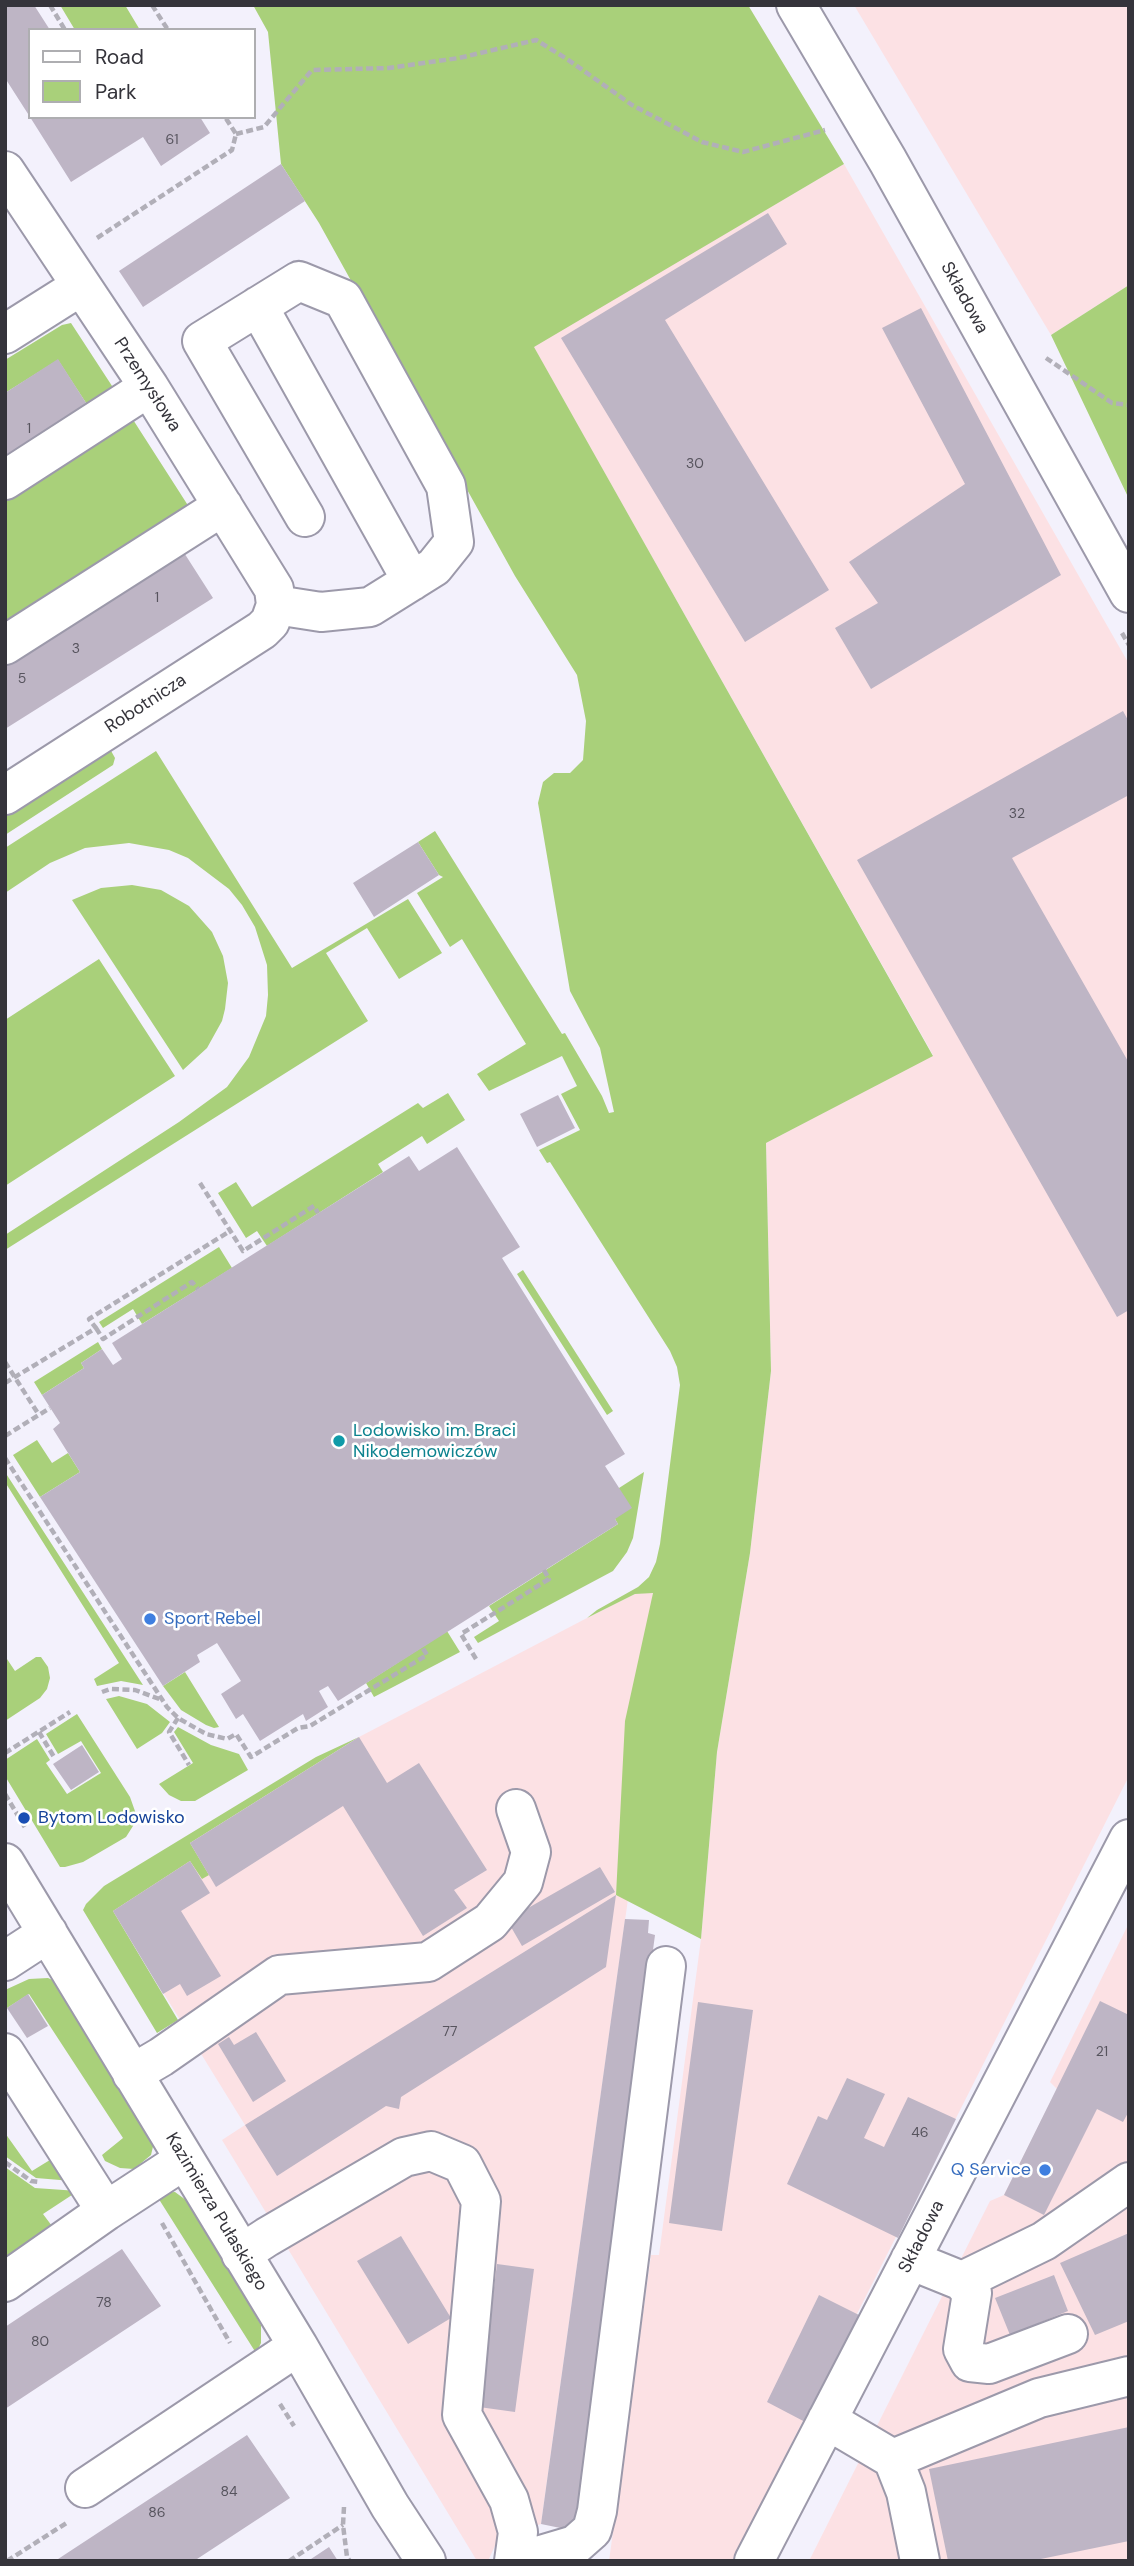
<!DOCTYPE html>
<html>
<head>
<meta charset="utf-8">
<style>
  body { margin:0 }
  #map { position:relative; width:1134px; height:2566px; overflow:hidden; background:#f3f1fc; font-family:"DM Sans",sans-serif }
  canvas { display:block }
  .frame { position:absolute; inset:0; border:7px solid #35343b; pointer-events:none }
  .legend { position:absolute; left:28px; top:28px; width:228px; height:91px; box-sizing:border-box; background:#fff; border:2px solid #aeaeb1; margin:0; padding:9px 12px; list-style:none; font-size:21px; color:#35343b }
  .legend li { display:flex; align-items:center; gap:14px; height:35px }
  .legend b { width:35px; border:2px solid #aeaeb1 }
</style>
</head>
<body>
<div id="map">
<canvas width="1134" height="2566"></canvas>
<div class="frame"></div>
<ul class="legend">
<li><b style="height:9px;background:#fff"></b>Road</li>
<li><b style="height:19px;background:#a9d07a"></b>Park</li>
</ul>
</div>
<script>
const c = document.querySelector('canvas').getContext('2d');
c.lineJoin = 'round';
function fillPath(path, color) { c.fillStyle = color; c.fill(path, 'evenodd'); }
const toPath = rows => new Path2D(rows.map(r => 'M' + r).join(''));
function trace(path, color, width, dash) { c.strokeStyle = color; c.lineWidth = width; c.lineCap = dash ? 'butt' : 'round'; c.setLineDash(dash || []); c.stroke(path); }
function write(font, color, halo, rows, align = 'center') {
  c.font = font + ' "DM Sans",sans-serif'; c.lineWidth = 5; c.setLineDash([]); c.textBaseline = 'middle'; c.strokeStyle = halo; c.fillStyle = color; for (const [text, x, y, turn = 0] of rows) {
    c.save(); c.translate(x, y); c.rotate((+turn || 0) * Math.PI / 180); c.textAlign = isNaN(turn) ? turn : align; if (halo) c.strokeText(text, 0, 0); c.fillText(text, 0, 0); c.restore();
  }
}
fillPath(toPath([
  [854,5,1129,5,1129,285,1051,335],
  [844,164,1129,664,1129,1776,732,2561,609,2561,651,2255,659,2255,701,1939,717,1752,750,1553,771,1371,766,1143,933,1055,533,346],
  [653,1592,616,1895,628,1899,541,2524,499,2537,488,2561,477,2561,222,2140,245,2125,101,1892,190,1843,359,1737,587,1618,635,1594],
  [1129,1923,1129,2561,809,2561,990,2201,1004,2195,1057,2089,1050,2082]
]), '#fce1e4');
fillPath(toPath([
  [60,5,125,5,140,30,75,30],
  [253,5,748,5,844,164,534,347,933,1056,766,1143,771,1371,750,1553,717,1752,701,1939,616,1895,625,1721,653,1593,635,1594,587,1618,597,1610,638,1587,649,1577,656,1562,660,1544,680,1385,677,1367,670,1351,550,1162,547,1163,539,1150,580,1130,561,1094,577,1086,562,1056,489,1091,477,1074,526,1044,462,939,450,947,417,893,443,877,439,875,418,842,435,831,562,1034,565,1033,602,1096,609,1113,614,1112,600,1048,570,991,538,803,543,782,554,773,570,773,583,760,586,721,577,675,515,576,319,223,281,164,268,32],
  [1129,285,1129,499,1051,335],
  [71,323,114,389,88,406,58,360,5,393,5,360,62,325],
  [130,415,189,507,5,624,5,496],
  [110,749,115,758,113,765,5,835,5,816],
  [156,751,292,968,408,899,442,953,399,979,367,928,326,953,368,1021,5,1250,5,1235,179,1122,227,1087,249,1057,266,1016,268,995,267,965,255,927,242,905,229,889,188,858,169,850,129,843,85,848,50,863,5,893,5,848],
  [132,885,161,890,189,906,212,932,223,956,228,983,225,1009,222,1021,207,1048,183,1070,72,900,101,888],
  [99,959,175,1076,5,1186,5,1020],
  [448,1093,465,1120,427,1144,422,1136,378,1164,383,1172,267,1246,257,1231,246,1238,218,1193,236,1182,252,1207,418,1103,423,1108],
  [219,1247,232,1268,142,1324,133,1309,103,1328,99,1322],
  [523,1270,613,1411,607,1415,517,1274],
  [98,1342,102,1349,81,1363,84,1368,42,1395,34,1382],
  [37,1440,52,1463,68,1453,80,1472,40,1497,13,1455],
  [5,1472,143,1685,121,1681,97,1686,94,1679,119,1663,5,1482],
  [644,1472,633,1538,627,1552,613,1571,478,1643,474,1637,499,1621,489,1606,618,1524,615,1519,619,1488],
  [447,1631,460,1652,374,1697,366,1683],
  [5,1656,15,1671,36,1657,41,1657,48,1667,50,1678,47,1689,40,1698,5,1721],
  [185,1672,219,1727,214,1728,206,1725,181,1710,163,1686],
  [119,1696,147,1704,170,1722,162,1733,137,1749,106,1699],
  [77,1714,130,1797,136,1814,133,1826,126,1837,83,1862,65,1867,60,1867,5,1776,5,1760,37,1739,50,1760,46,1763,67,1794,101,1773,81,1741,58,1754,46,1734],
  [178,1727,211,1745,239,1754,248,1770,195,1801,181,1801,169,1795,159,1784,193,1763,174,1732],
  [359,1737,190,1843,209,1875,202,1879,190,1861,113,1911,178,2020,157,2033,83,1910,86,1904,104,1886,316,1757],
  [48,1978,57,1982,156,2134,151,2155,134,2169,120,2168,105,2161,102,2155,123,2138,29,1994,7,2008,5,2004,5,1990,29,1979],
  [5,2133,32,2171,58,2155,72,2181,36,2178,5,2156],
  [5,2167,35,2188,78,2191,43,2214,52,2226,5,2258],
  [175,2192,190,2203,261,2325,261,2343,256,2353,155,2193]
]), '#a9d07a');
fillPath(toPath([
  [5,5,34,5,50,30,30,30,30,117,5,78],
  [30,117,200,117,210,133,161,166,143,137,71,182],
  [281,164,305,201,143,307,119,271],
  [768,213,787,244,665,320,829,590,745,642,561,338],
  [921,308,1061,575,871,689,835,628,878,603,849,562,965,484,882,328],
  [58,359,88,406,5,459,5,393],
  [181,548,213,598,5,729,5,659],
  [1123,711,1129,722,1129,795,1012,858,1129,1063,1129,1310,1117,1317,857,860],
  [418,842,439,875,374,917,353,883],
  [558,1095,575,1128,537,1147,520,1114],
  [457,1147,520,1247,502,1258,625,1454,605,1466,632,1508,615,1519,618,1524,338,1701,328,1686,319,1691,328,1707,306,1721,303,1714,260,1741,243,1714,236,1719,221,1694,241,1681,217,1643,197,1655,200,1662,163,1686,40,1497,80,1472,53,1429,60,1423,42,1395,84,1368,81,1363,102,1349,113,1365,122,1359,112,1343,409,1156,419,1171],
  [359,1737,387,1783,419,1763,487,1870,454,1890,467,1908,423,1936,343,1806,216,1887,190,1843],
  [82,1745,99,1772,71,1790,53,1764],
  [190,1861,210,1893,181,1911,221,1976,187,1996,180,1984,163,1994,113,1911],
  [600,1867,615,1892,522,1946,507,1920],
  [616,1895,606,1967,401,2097,399,2109,386,2106,277,2176,245,2125],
  [625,1919,649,1920,648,1933,655,1935,575,2531,541,2524],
  [28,1994,48,2026,27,2038,7,2008],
  [1100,2001,1129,2015,1129,2111,1123,2122,1097,2109,1044,2215,1004,2195],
  [698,2002,753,2010,722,2231,669,2223],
  [256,2032,286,2081,253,2102,218,2044,229,2037,234,2045],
  [847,2078,885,2094,864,2138,884,2147,908,2097,956,2119,898,2238,787,2184,818,2116,827,2120],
  [1129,2233,1129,2321,1095,2335,1060,2263],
  [401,2236,451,2318,408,2344,357,2261],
  [122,2249,161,2306,5,2409,5,2327],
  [497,2264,534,2269,515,2412,479,2407],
  [1054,2275,1068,2311,1010,2335,995,2298],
  [819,2295,861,2316,809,2424,767,2402],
  [1129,2427,1129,2541,1031,2561,948,2561,929,2469],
  [247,2435,290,2498,194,2561,55,2561],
  [329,2547,338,2561,308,2561]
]), '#beb5c5');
const minor = toPath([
  [796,5,888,161,1129,593],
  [5,171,149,387,274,589,276,605,270,622,262,630,5,795],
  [258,306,412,581],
  [5,334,81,286],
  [5,480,149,387],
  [276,605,321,612,370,607,434,567,454,542,446,486,343,299,299,281,202,341,305,517],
  [5,645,223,506],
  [5,1863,298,2346,390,2506,426,2561],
  [5,1961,48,1933],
  [5,2053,106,2211],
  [132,2074,161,2057,279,1975,428,1962,490,1922,523,1882,531,1852,516,1809],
  [241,2254,267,2237,404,2157,431,2151,462,2164,481,2201,462,2415,509,2500,518,2532,514,2561],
  [910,2260,962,2281,972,2293,963,2349,970,2362,989,2364,1068,2334],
  [962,2281,1044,2241,1129,2182],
  [5,2282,106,2211,184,2160],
  [827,2420,893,2459,906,2492,920,2561],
  [893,2459,1039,2398,1129,2376],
  [85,2488,298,2346],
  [521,2561,575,2545,592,2530,597,2511,666,1966],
  [754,2561,1129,1839]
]);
trace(minor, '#9c99aa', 42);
trace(toPath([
  [50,5,65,30],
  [152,5,168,30],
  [236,134,264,127,312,70,389,68,459,58,536,40,567,59,632,105,702,142,743,152,825,130],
  [97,238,232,150,236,134,225,117],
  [1046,358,1112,403,1129,405],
  [1122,633,1129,645],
  [200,1183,243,1251,314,1206,318,1213],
  [96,1328,103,1339,192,1282,198,1289],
  [5,1362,39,1415],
  [5,1383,96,1328,89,1319,230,1231],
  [5,1436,50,1408],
  [5,1458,167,1707,178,1718,206,1734,227,1739,236,1734,251,1757,298,1728,310,1726,427,1655,422,1647],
  [476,1659,461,1634,549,1579,544,1570],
  [102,1692,110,1689,135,1690,162,1700],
  [178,1718,169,1732,189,1765],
  [39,1732,54,1757],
  [5,1753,70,1712],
  [5,1794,26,1829],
  [5,2162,31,2181,40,2182],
  [162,2223,230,2343],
  [280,2404,294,2426],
  [344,2507,343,2525,347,2557,350,2561],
  [7,2561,68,2522],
  [289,2561,343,2525]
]), '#b1afb8', 4.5, [7, 3.5]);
trace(minor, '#fff', 38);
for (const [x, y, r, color] of [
  [339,1441,7,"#0f9aa8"],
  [150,1619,7,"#3f7fe0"],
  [24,1818,7,"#1a4fb4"],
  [1045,2170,7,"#3f7fe0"]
]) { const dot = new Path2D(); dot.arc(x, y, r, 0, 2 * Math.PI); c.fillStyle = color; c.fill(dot); trace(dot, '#fff', 2.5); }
write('14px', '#57545e', null, [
  ["61",172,140],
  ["1",29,429],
  ["30",695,464],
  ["1",157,598],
  ["3",76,649],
  ["5",22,679],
  ["32",1017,814],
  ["77",450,2032],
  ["21",1102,2052],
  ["46",920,2133],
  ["78",104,2303],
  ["80",40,2342],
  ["84",229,2492],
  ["86",157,2513]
]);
write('18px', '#35343b', '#fff', [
  ["Składowa",964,298,61],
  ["Przemysłowa",147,385,57],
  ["Robotnicza",146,704,-33],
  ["Kazimierza Pułaskiego",216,2212,59],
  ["Składowa",922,2237,-63]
]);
write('18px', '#0d838f', '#fff', [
  ["Lodowisko im. Braci",353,1431],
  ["Nikodemowiczów",353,1452]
], 'left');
write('18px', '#366cbe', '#fff', [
  ["Sport Rebel",164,1619],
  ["Q Service",1031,2170,"right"]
], 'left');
write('18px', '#164399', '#fff', [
  ["Bytom Lodowisko",38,1818]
], 'left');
</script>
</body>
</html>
